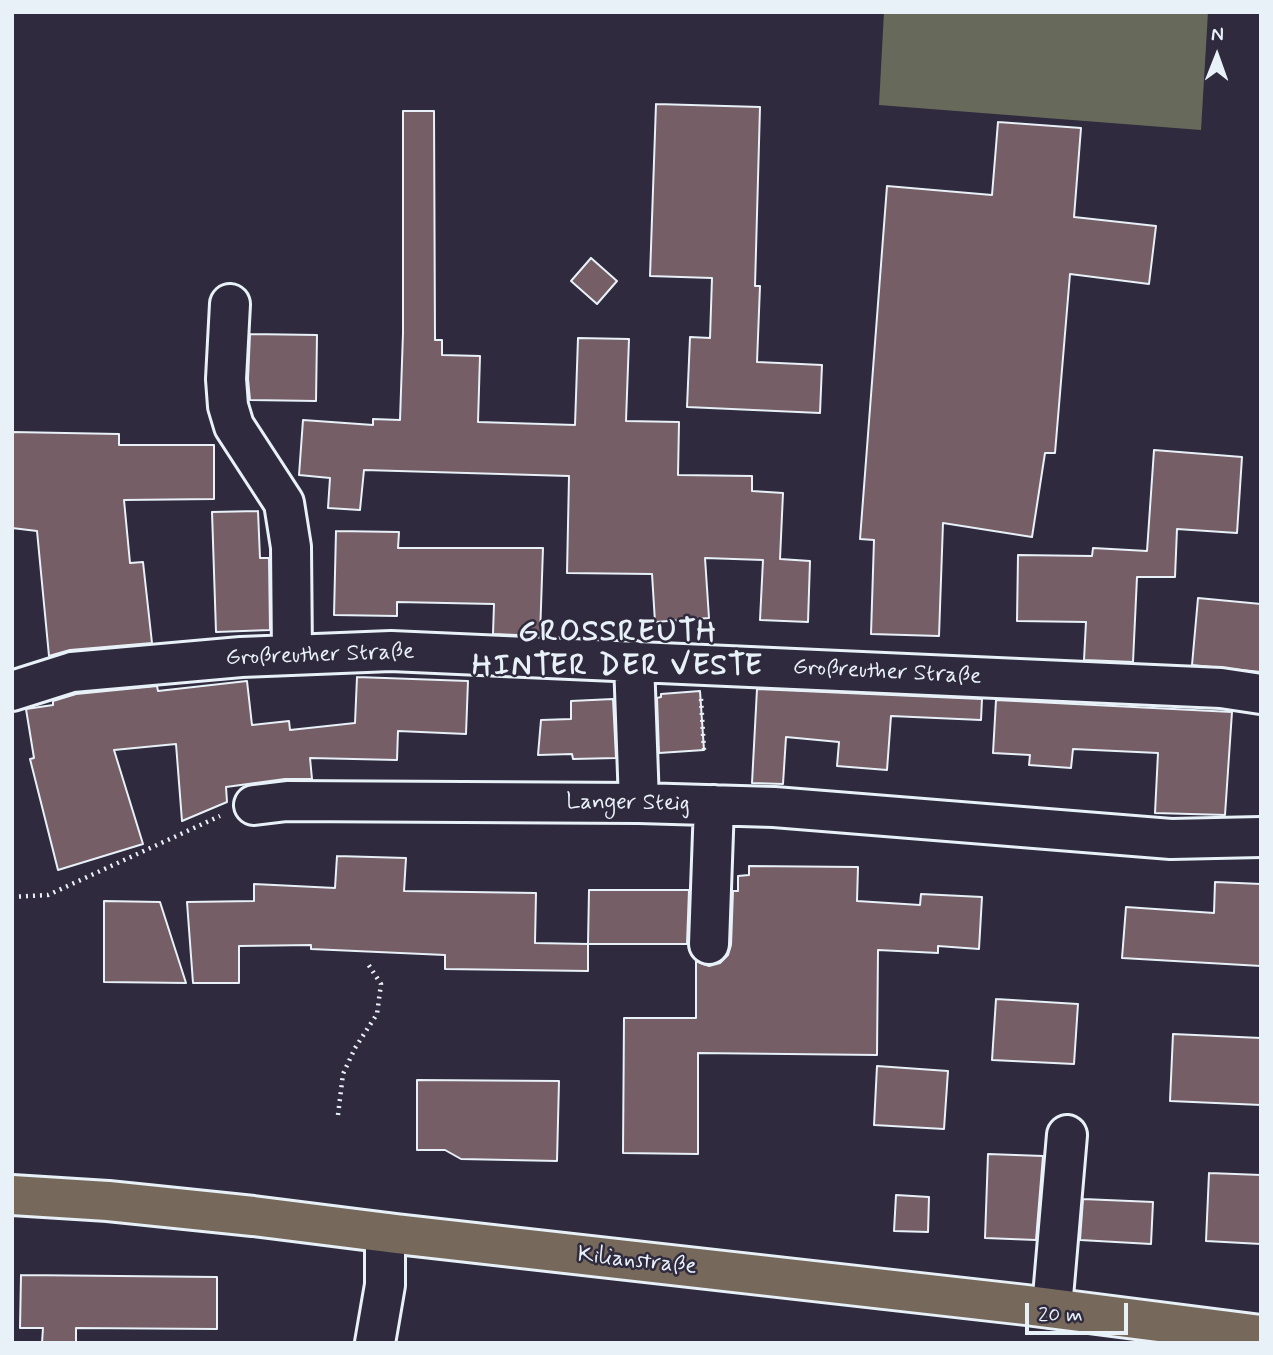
<!DOCTYPE html>
<html>
<head>
<meta charset="utf-8">
<style>
  body { margin:0 }
  #map { position:relative; width:1273px; height:1355px; overflow:hidden; background:#2f2a3d; font-family:Mynerve,sans-serif }
  canvas { display:block }
  .frame { position:absolute; inset:0; border:14px solid #e8f1f8; pointer-events:none }
  .north { position:absolute; left:1182px; top:21px; width:70px; height:70px; -webkit-text-stroke:5px #2f2a3d; paint-order:stroke; rotate:1deg; font-size:19px; font-weight:700; line-height:28px; text-align:center; color:#e8f1f8 }
  .north::after { content:''; display:block; margin:auto; width:24px; height:32px; background:#e8f1f8; clip-path:polygon(50% 0,100% 100%,50% 72%,0 100%) }
  .scale { position:absolute; left:1025px; top:1303px; width:103px; height:32px; box-sizing:border-box; border:4px solid #e8f1f8; border-top:0; padding-left:9px; font-size:21px; line-height:24px; white-space:nowrap; color:#e8f1f8; -webkit-text-stroke:5px #2f2a3d; paint-order:stroke }
</style>
</head>
<body>
<div id="map">
<canvas width="1273" height="1355"></canvas>
<div class="frame"></div>
<div class="north">N</div>
<div class="scale">20 m</div>
</div>
<script>
const c = document.querySelector('canvas').getContext('2d');
c.lineJoin = 'round';
function fillPath(path, color) { c.fillStyle = color; c.fill(path, 'evenodd'); }
const toPath = rows => new Path2D(rows.map(r => 'M' + r).join(''));
function trace(path, color, width, dash) { c.strokeStyle = color; c.lineWidth = width; c.lineCap = dash ? 'butt' : 'round'; c.setLineDash(dash || []); c.stroke(path); }
function write(font, color, halo, rows, align = 'center') {
  c.font = font + ' Mynerve,sans-serif'; c.lineWidth = 5; c.setLineDash([]); c.textBaseline = 'middle'; c.strokeStyle = halo; c.fillStyle = color; for (const [text, x, y, turn = 0] of rows) {
    c.save(); c.translate(x, y); c.rotate((+turn || 0) * Math.PI / 180); c.textAlign = isNaN(turn) ? turn : align; if (halo) c.strokeText(text, 0, 0); c.fillText(text, 0, 0); c.restore();
  }
}
fillPath(toPath([
  [884,12,1208,12,1201,130,879,105]
]), '#676a5b');
const building = toPath([
  [656,104,760,107,755,286,760,286,757,362,822,365,820,413,687,407,690,337,710,338,712,278,650,276,656,104],
  [403,111,434,111,435,340,442,340,442,355,480,356,478,422,575,425,578,338,629,339,626,421,679,422,678,475,752,476,752,491,783,493,780,559,810,561,808,622,760,620,763,560,705,558,709,618,655,622,652,574,567,573,569,476,364,470,360,510,328,508,330,478,299,475,303,420,373,425,373,419,400,420,403,333,403,111],
  [998,122,1081,128,1074,217,1156,226,1149,284,1070,274,1055,453,1045,453,1032,537,943,523,939,636,871,634,874,540,860,539,887,186,992,195,998,122],
  [591,258,617,281,597,304,571,281,591,258],
  [250,334,317,335,316,401,250,400,248,379,250,334],
  [12,432,119,434,119,445,214,445,214,499,124,500,130,563,143,562,152,643,70,650,49,656,37,531,12,528,12,432],
  [1154,450,1242,457,1237,533,1177,529,1175,577,1137,577,1133,662,1084,660,1086,622,1017,621,1018,555,1092,556,1093,548,1147,551,1154,450],
  [258,511,260,558,269,558,270,630,216,632,212,512,258,511],
  [336,531,399,532,398,548,543,548,540,636,493,634,494,604,397,602,397,616,334,615,336,531],
  [1198,598,1261,604,1261,672,1192,665,1198,598],
  [357,677,468,681,466,734,398,731,397,760,310,758,312,779,285,779,226,787,227,802,182,821,176,744,114,750,143,844,58,870,30,759,34,758,26,709,53,705,53,701,76,694,157,686,158,691,247,681,252,725,289,721,290,730,355,723,357,677],
  [757,689,982,699,981,720,891,716,887,770,837,766,839,742,786,737,783,784,752,783,757,689],
  [700,691,704,750,659,753,657,698,661,697,661,694,700,691],
  [613,699,616,758,573,759,572,754,538,755,541,720,571,719,571,701,613,699],
  [996,700,1232,712,1225,815,1155,813,1158,753,1073,749,1071,768,1029,765,1030,755,993,753,996,700],
  [337,856,406,858,404,891,536,893,535,943,588,944,588,971,445,969,445,955,311,949,311,945,239,946,239,983,193,983,187,902,254,901,254,884,335,888,337,856],
  [749,866,858,867,857,901,920,905,921,894,982,897,979,949,938,946,938,953,878,950,877,1055,698,1053,698,1154,623,1153,624,1018,696,1018,696,961,709,966,720,963,728,955,731,945,733,891,738,891,738,876,749,875,749,866],
  [1215,882,1261,884,1261,966,1122,958,1126,907,1214,913,1215,882],
  [589,890,689,890,687,944,588,944,589,890],
  [104,901,160,902,186,983,104,982,104,901],
  [996,999,1078,1004,1074,1064,992,1060,996,999],
  [1173,1034,1261,1038,1261,1105,1170,1101,1173,1034],
  [877,1066,948,1071,944,1129,874,1125,877,1066],
  [417,1080,559,1081,557,1161,461,1159,445,1150,417,1150,417,1080],
  [988,1154,1043,1156,1036,1240,985,1238,988,1154],
  [1209,1173,1261,1175,1261,1244,1206,1241,1209,1173],
  [896,1195,929,1197,928,1232,894,1231,896,1195],
  [1083,1199,1153,1202,1151,1244,1080,1240,1083,1199],
  [21,1275,217,1277,217,1329,76,1328,76,1343,42,1343,43,1328,20,1328,21,1275]
]);
fillPath(building, '#755e65');
trace(building, '#e8f1f8', 2);
const minor = toPath([
  [230,304,226,379,228,406,234,426,284,503,291,547,292,655],
  [634,661,639,803],
  [12,691,72,672,241,657,391,651,1221,688,1261,694],
  [254,805,287,801,639,803,774,807,1171,839,1261,837],
  [709,944,714,805],
  [1052,1308,1067,1135],
  [375,1343,385,1285,385,1233]
]);
const major = toPath([
  [12,1195,108,1201,253,1216,396,1234,1026,1305,1261,1335]
]);
trace(minor, '#e8f1f8', 44);
trace(major, '#e8f1f8', 44);
trace(toPath([
  [701,699,704,750],
  [12,897,48,895,220,816],
  [338,1115,343,1074,355,1048,377,1014,381,984,368,964]
]), '#e8f1f8', 4.5, [2, 5]);
trace(minor, '#2f2a3d', 38);
trace(major, '#76695c', 38);
write('23px', '#e8f1f8', '#2f2a3d', [
  ["Großreuther Straße",320,656,-2],
  ["Großreuther Straße",887,673,3],
  ["Langer Steig",628,804,1],
  ["Kilianstraße",637,1262,6]
]);
c.letterSpacing = '2px';
write('bold 30px', '#e8f1f8', '#2f2a3d', [
  ["GROSSREUTH",618,634],
  ["HINTER DER VESTE",618,668]
]);
c.letterSpacing = '0px';
</script>
</body>
</html>
